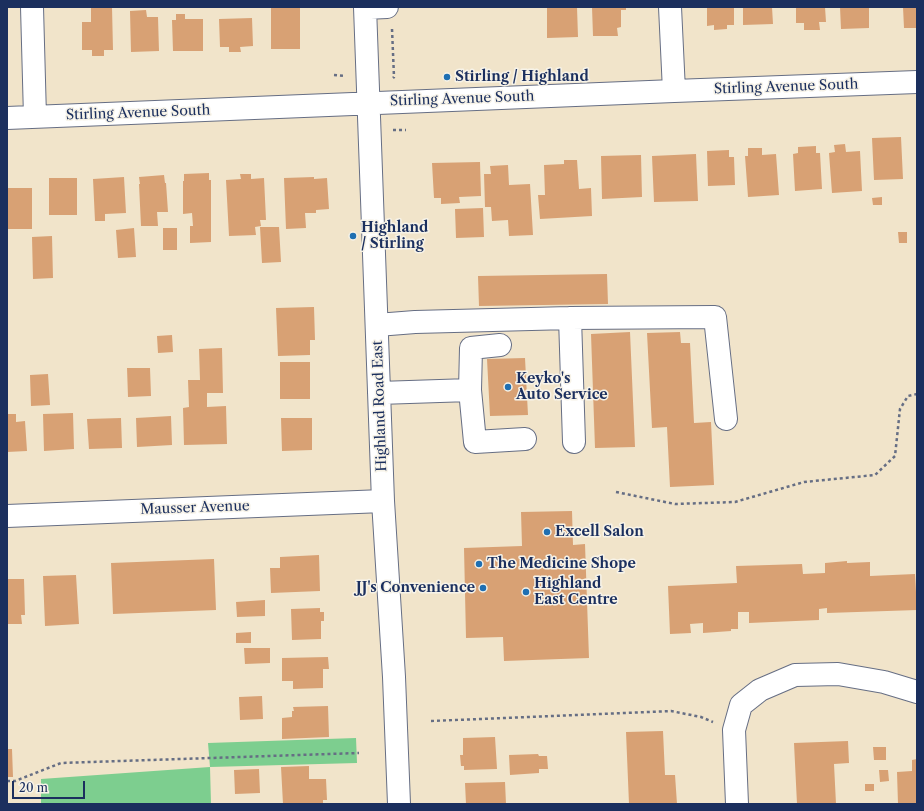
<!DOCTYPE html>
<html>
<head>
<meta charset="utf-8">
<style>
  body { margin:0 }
  #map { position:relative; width:924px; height:811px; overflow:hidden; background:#f1e4ca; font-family:"Libre Caslon Text",serif }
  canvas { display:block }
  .frame { position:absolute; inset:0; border:8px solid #1b2f5e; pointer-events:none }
  .scale { position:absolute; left:12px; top:781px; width:73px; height:18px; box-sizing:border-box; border:2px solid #1b2f5e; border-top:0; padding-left:5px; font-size:12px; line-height:14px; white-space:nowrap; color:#1b2f5e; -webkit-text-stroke:3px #f7f3e8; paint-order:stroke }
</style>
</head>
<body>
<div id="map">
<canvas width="924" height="811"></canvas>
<div class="frame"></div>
<div class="scale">20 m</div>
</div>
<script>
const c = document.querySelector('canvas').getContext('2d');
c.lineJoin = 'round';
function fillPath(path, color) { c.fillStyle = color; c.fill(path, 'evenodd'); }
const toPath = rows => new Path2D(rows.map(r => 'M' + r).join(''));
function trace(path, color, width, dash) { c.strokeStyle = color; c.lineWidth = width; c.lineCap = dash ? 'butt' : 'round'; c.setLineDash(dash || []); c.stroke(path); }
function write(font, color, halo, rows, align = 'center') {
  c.font = font + ' "Libre Caslon Text",serif'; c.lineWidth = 3; c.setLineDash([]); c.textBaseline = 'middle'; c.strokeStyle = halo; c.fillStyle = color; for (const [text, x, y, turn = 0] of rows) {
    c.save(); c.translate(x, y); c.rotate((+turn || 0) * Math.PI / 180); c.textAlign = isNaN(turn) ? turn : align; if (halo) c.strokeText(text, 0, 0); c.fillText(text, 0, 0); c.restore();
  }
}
fillPath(toPath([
  [356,738,357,763,210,767,211,804,41,804,41,779,210,767,208,743]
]), '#7dce8f');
fillPath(toPath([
  [91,7,112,7,113,50,104,50,104,56,92,56,92,50,82,50,82,22,91,22],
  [271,7,300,7,300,49,271,49],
  [547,7,577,7,578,37,547,38],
  [592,7,626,7,626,10,621,10,621,27,617,28,618,36,593,36],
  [707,7,734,7,734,25,727,25,727,29,714,30,714,25,707,26],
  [743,7,772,7,773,24,743,25],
  [796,7,825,7,826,22,819,22,820,30,804,30,804,23,796,23],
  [840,7,869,7,869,28,841,29],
  [903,7,917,7,917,28,904,28],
  [146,10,147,17,158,17,159,51,131,52,130,11],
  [176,14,185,14,185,19,203,19,203,51,173,51,172,20,176,20],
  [252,18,253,46,240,47,241,52,229,52,229,47,220,47,219,19],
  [901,137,903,179,874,180,872,138],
  [845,144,846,152,860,151,862,191,832,193,829,153,835,152,834,145],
  [816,146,816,153,820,153,822,189,795,191,793,154,798,153,798,147],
  [748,148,762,148,762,155,776,154,779,195,748,197,745,156,748,156],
  [729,150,729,157,734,157,735,185,708,186,707,151],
  [696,154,698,201,654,202,652,156],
  [641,155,642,197,602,199,601,156],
  [564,160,577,160,579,189,591,188,592,216,540,219,538,195,545,195,544,165,564,164],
  [480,162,481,196,459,197,460,203,441,204,441,198,434,198,432,163],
  [508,165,509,185,530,184,533,235,509,236,508,220,492,221,491,207,485,207,484,174,491,174,490,166],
  [209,173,209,180,211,180,211,242,190,243,190,226,193,226,192,213,183,214,183,181,184,181,184,174],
  [240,174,251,174,251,179,264,178,266,220,260,220,261,226,255,227,256,235,229,236,226,180,241,179],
  [164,175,165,183,166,183,168,212,157,212,158,226,141,226,139,184,140,184,139,177],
  [124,177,126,213,105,214,105,221,95,221,93,179],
  [314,177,314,179,327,178,329,209,316,210,316,213,305,213,306,228,286,229,284,178],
  [49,178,77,178,77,215,49,215],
  [7,188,32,188,32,229,7,229],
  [882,197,882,205,873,205,872,198],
  [483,208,484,237,456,238,455,209],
  [260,227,279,227,281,262,262,263],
  [134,228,136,257,118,258,116,230],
  [163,228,177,228,177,250,163,250],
  [898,232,907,232,907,243,899,243],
  [52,236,53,278,33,279,32,237],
  [607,274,608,304,479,306,478,276],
  [314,307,315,340,310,340,310,355,278,356,276,308],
  [630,332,635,447,595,448,591,334],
  [680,332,681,343,690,343,694,423,711,422,714,485,670,487,667,427,652,428,647,333],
  [172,335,173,352,158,353,157,336],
  [222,348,223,393,207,393,207,407,226,406,227,444,184,445,183,408,189,407,188,380,200,380,199,349],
  [525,358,528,415,490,416,487,359],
  [280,362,310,362,310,399,280,399],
  [127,368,150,368,151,396,128,397],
  [48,374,50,405,31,406,30,375],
  [73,413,74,449,44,451,43,414],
  [7,414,16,414,16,422,25,421,27,451,7,452],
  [171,416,172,445,137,447,136,418],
  [121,418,122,448,89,449,87,419],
  [281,418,312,418,312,450,282,451],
  [572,511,573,545,585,544,589,658,504,661,503,637,466,638,464,548,522,546,521,512],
  [319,555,320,591,271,593,270,568,280,568,280,557],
  [214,559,216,610,113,614,111,563],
  [847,561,847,563,870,562,870,576,915,574,917,610,827,613,827,608,819,609,819,620,749,623,749,612,738,612,738,629,731,629,731,631,703,633,703,623,690,624,691,633,670,634,668,586,737,583,736,566,802,564,803,574,825,573,825,563],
  [76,575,79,624,45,626,43,576],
  [7,579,24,579,25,615,21,615,22,624,7,624],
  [265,600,265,616,237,617,236,602],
  [320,608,320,612,324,612,324,621,321,621,321,639,292,640,291,609],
  [251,632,251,643,236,643,236,633],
  [244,648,270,648,270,663,245,664],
  [328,657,329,669,323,669,323,688,293,689,293,681,282,681,282,658],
  [262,696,263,719,240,720,239,697],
  [328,706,329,737,282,739,282,718,292,717,292,711,294,711,293,707],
  [663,731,665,775,675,775,677,804,629,804,626,732],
  [495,737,497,769,464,770,464,766,461,766,460,755,463,755,463,738],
  [848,741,849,763,834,764,836,804,797,804,794,743],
  [873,747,886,747,886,760,874,760],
  [7,749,12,749,13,777,7,777],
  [538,754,539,756,547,756,548,769,539,769,539,773,510,775,509,755],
  [917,759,917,803,898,804,897,772,912,771,912,760],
  [309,766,309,779,326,779,327,800,323,800,323,804,283,804,281,767],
  [259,769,260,793,235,794,234,770],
  [879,770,888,770,889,781,880,782],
  [505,782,506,804,466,804,465,783],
  [865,784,874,784,874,791,865,791]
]), '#d8a174');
const minor = toPath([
  [32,7,35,117],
  [365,7,383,501,394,677,399,804],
  [670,7,674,91],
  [365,8,387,7],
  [7,118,674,91,917,82],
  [570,318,574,442],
  [377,325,415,322,570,318,715,317,726,419],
  [470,390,471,348,500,345],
  [379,393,470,390,475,442,525,439],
  [7,516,383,501],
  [737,804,734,730,741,705,760,690,795,675,838,674,884,682,917,692]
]);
trace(minor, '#666e84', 24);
trace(toPath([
  [392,29,394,77,393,78],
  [334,75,345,76],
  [393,130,406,130],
  [616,492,675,504,735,502,804,482,875,475,895,456,900,409,908,396,917,394],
  [431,721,671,711,701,717,713,722],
  [7,781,15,781,61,763,359,753]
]), '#666e84', 2.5, [3, 3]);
trace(minor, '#fff', 22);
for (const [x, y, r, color] of [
  [447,77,4,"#1f6fb2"],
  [353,236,4,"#1f6fb2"],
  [508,387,4,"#1f6fb2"],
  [547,532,4,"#1f6fb2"],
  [479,564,4,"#1f6fb2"],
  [483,588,4,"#1f6fb2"],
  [526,592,4,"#1f6fb2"]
]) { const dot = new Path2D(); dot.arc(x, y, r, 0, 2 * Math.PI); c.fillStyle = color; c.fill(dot); trace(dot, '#f7f3e8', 1.5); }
write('bold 14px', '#1b2f5e', '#f7f3e8', [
  ["Stirling / Highland",455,77],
  ["Highland",361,228],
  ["/ Stirling",361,244],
  ["Keyko's",516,379],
  ["Auto Service",516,395],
  ["Excell Salon",555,532],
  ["The Medicine Shope",487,564],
  ["Highland",534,584],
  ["East Centre",534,600],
  ["JJ's Convenience",475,588,"right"]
], 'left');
write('14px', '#1b2f5e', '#f7f3e8', [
  ["Stirling Avenue South",786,87,-2],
  ["Stirling Avenue South",462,99,-2],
  ["Stirling Avenue South",138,113,-2],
  ["Highland Road East",380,406,-92],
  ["Mausser Avenue",195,508,-2]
]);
</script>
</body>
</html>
